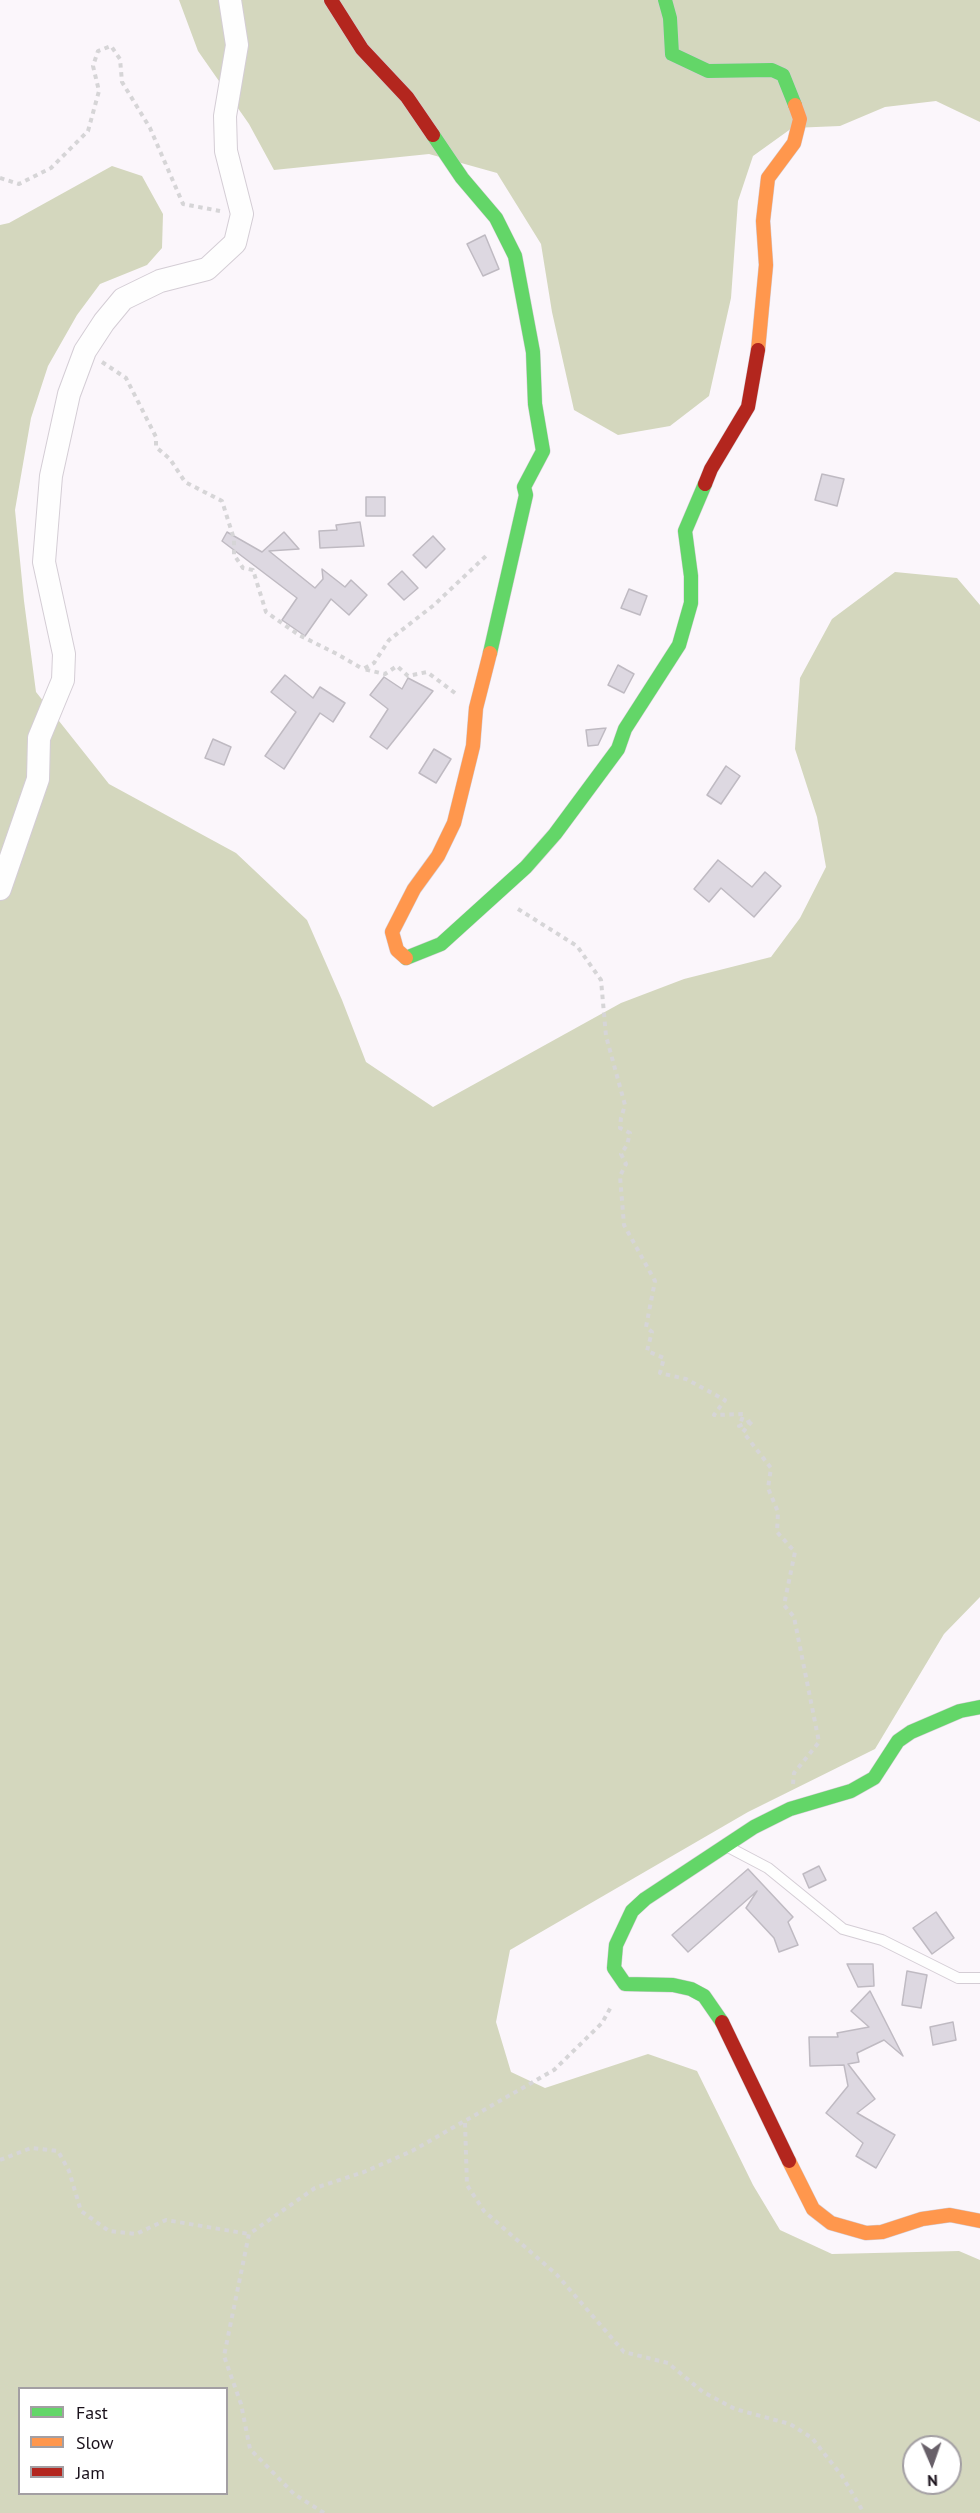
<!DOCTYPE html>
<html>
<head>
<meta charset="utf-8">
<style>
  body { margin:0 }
  #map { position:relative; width:980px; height:2513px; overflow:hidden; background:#fbf6fb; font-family:"PT Sans",sans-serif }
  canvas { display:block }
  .legend { position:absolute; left:18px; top:2387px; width:210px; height:108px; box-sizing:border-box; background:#fff; border:2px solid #a39fa3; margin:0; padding:8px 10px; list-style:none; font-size:18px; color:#19101a }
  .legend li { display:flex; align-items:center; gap:12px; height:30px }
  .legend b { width:30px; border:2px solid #a39fa3 }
  .north { position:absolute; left:902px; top:2435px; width:60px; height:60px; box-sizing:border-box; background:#fff; border:2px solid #a39fa3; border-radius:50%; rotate:178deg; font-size:16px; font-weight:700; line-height:24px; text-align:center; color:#19101a }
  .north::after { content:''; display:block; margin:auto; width:21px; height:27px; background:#686069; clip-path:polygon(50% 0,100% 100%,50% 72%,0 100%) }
</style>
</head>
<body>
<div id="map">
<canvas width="980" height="2513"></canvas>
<ul class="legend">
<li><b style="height:8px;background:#63d668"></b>Fast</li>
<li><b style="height:8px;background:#ff974d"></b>Slow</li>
<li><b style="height:8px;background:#b3261e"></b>Jam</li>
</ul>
<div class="north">N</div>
</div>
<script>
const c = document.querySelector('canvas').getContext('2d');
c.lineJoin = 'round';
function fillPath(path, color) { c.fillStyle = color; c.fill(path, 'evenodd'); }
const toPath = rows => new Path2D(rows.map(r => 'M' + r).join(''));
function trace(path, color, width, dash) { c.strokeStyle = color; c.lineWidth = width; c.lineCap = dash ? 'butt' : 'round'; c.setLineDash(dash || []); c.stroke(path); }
fillPath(toPath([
  [179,0,980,0,980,122,936,101,885,107,840,126,792,128,753,156,738,201,731,298,709,396,670,426,618,435,574,410,552,312,541,244,497,173,429,154,274,170,249,124,198,51],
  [112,166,142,176,163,214,162,248,147,265,100,284,77,315,48,366,31,418,15,510,24,601,36,692,109,784,236,853,307,920,342,1000,366,1062,433,1107,621,1003,684,979,771,957,800,918,826,867,817,817,795,749,800,678,832,619,895,572,957,578,980,605,980,1597,944,1634,875,1749,748,1812,510,1950,496,2022,511,2072,545,2088,648,2054,697,2071,753,2185,780,2230,832,2254,959,2251,980,2260,980,2513,0,2513,0,225,9,223],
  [20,2388,226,2388,226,2494,20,2494],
  [914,2447,950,2447,950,2483,914,2483]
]), '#d4d7be');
const building = toPath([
  [485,235,499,269,483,276,467,244,485,235],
  [822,474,844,479,837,506,815,500,822,474],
  [366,497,385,497,385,516,366,516,366,497],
  [360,522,364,546,320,548,319,531,337,530,336,525,360,522],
  [227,532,262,552,284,532,299,549,269,551,315,588,323,579,322,569,345,587,351,580,367,595,349,615,331,599,305,636,282,620,297,598,222,541,227,532],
  [433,536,445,549,426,568,413,555,433,536],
  [402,571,418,588,404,600,388,584,402,571],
  [629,589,647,596,640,615,621,608,629,589],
  [618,665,634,674,624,693,608,685,618,665],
  [285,675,313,698,320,687,345,703,333,722,320,713,284,769,265,756,296,712,271,692,285,675],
  [384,677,402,689,408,678,433,691,387,749,370,737,388,709,370,695,384,677],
  [606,728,598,745,588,746,586,730,606,728],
  [213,739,231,747,224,765,205,758,213,739],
  [434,749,451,759,436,783,419,773,434,749],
  [726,766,740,776,721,804,707,795,726,766],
  [718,860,752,887,765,872,781,886,754,917,721,888,709,902,694,889,718,860],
  [819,1866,826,1880,809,1888,803,1874,819,1866],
  [748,1869,793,1917,788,1922,798,1945,779,1952,774,1938,746,1908,757,1891,688,1952,672,1935,748,1869],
  [936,1912,954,1938,932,1954,913,1928,936,1912],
  [847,1964,873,1964,874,1986,858,1987,847,1964],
  [907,1971,927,1975,921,2008,902,2005,907,1971],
  [870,1991,903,2056,884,2040,857,2053,859,2062,848,2064,875,2099,857,2113,895,2135,876,2168,856,2156,863,2143,826,2113,848,2086,844,2065,810,2066,809,2037,838,2037,837,2033,869,2027,851,2011,870,1991],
  [953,2022,956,2040,933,2045,930,2027,953,2022]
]);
fillPath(building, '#ddd8e1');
trace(building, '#bfbac2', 1.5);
const lane = toPath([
  [730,1848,768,1868,843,1929,882,1940,958,1978,980,1978]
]);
const street = toPath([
  [0,889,38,779,39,738,63,680,64,654,44,562,51,476,69,394,85,351,104,322,123,299,160,281,207,269,235,243,242,214,226,151,225,116,237,45,230,0]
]);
const fast = toPath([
  [665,0,670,18,672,54,708,71,772,70,783,75,795,105],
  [433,135,462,178,496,218,515,256,533,352,535,404,543,451,524,487,526,495,490,653],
  [406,958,441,944,526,867,555,834,618,749,625,729,679,645,691,603,691,576,685,531,705,484],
  [722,2022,704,1996,691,1989,673,1985,625,1984,614,1968,616,1945,632,1911,645,1899,754,1827,790,1809,851,1791,874,1778,898,1741,911,1732,960,1711,980,1707]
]);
const slow = toPath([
  [758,350,766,265,763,221,768,178,794,143,800,119,795,105],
  [406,958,397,950,392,932,414,889,438,856,454,823,473,746,476,708,490,653],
  [789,2161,813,2209,831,2223,866,2233,882,2232,922,2219,950,2215,980,2221]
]);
const jam = toPath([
  [331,0,362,49,407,97,433,135],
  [705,484,711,469,748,407,758,350],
  [722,2022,789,2161]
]);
trace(lane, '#d4cdd5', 12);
trace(street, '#d4cdd5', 24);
trace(fast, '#d4cdd5', 15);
trace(slow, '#d4cdd5', 15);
trace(jam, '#d4cdd5', 15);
trace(toPath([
  [0,178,19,184,51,168,88,131,99,91,93,66,98,51,111,46,120,59,122,82,150,128,183,204,220,211],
  [102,362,126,378,156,437,156,447,170,459,185,482,222,501,234,539,234,555,243,568,253,570,266,612,299,635,337,654,363,669],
  [455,693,427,672,408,676,397,666,385,674,363,669,374,663,389,640,434,605,488,554],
  [518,909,577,946,601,980,606,1036,625,1105,621,1118,620,1128,630,1133,627,1145,621,1154,626,1164,620,1176,624,1225,655,1281,646,1327,652,1332,647,1351,664,1358,660,1373,686,1379,725,1400,714,1415,744,1414,739,1426,753,1420,743,1432,771,1468,768,1488,778,1512,777,1532,795,1552,784,1605,794,1617,819,1742,794,1773,793,1784],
  [465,2123,467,2185,484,2211,557,2275,624,2352,668,2363,703,2392,735,2409,790,2424,812,2438,842,2476,864,2513],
  [0,2160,31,2148,58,2151,69,2171,81,2211,109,2231,136,2234,166,2220,249,2234],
  [324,2513,294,2494,250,2449,241,2404,224,2356,249,2234,315,2188,364,2172,412,2151,554,2070,602,2023,612,2005]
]), '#d6d5d7', 4, [4.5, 4.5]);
trace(lane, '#fefefe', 10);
trace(street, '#fefefe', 22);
trace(fast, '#63d668', 14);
trace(slow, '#ff974d', 14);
trace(jam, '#b3261e', 14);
</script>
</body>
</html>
